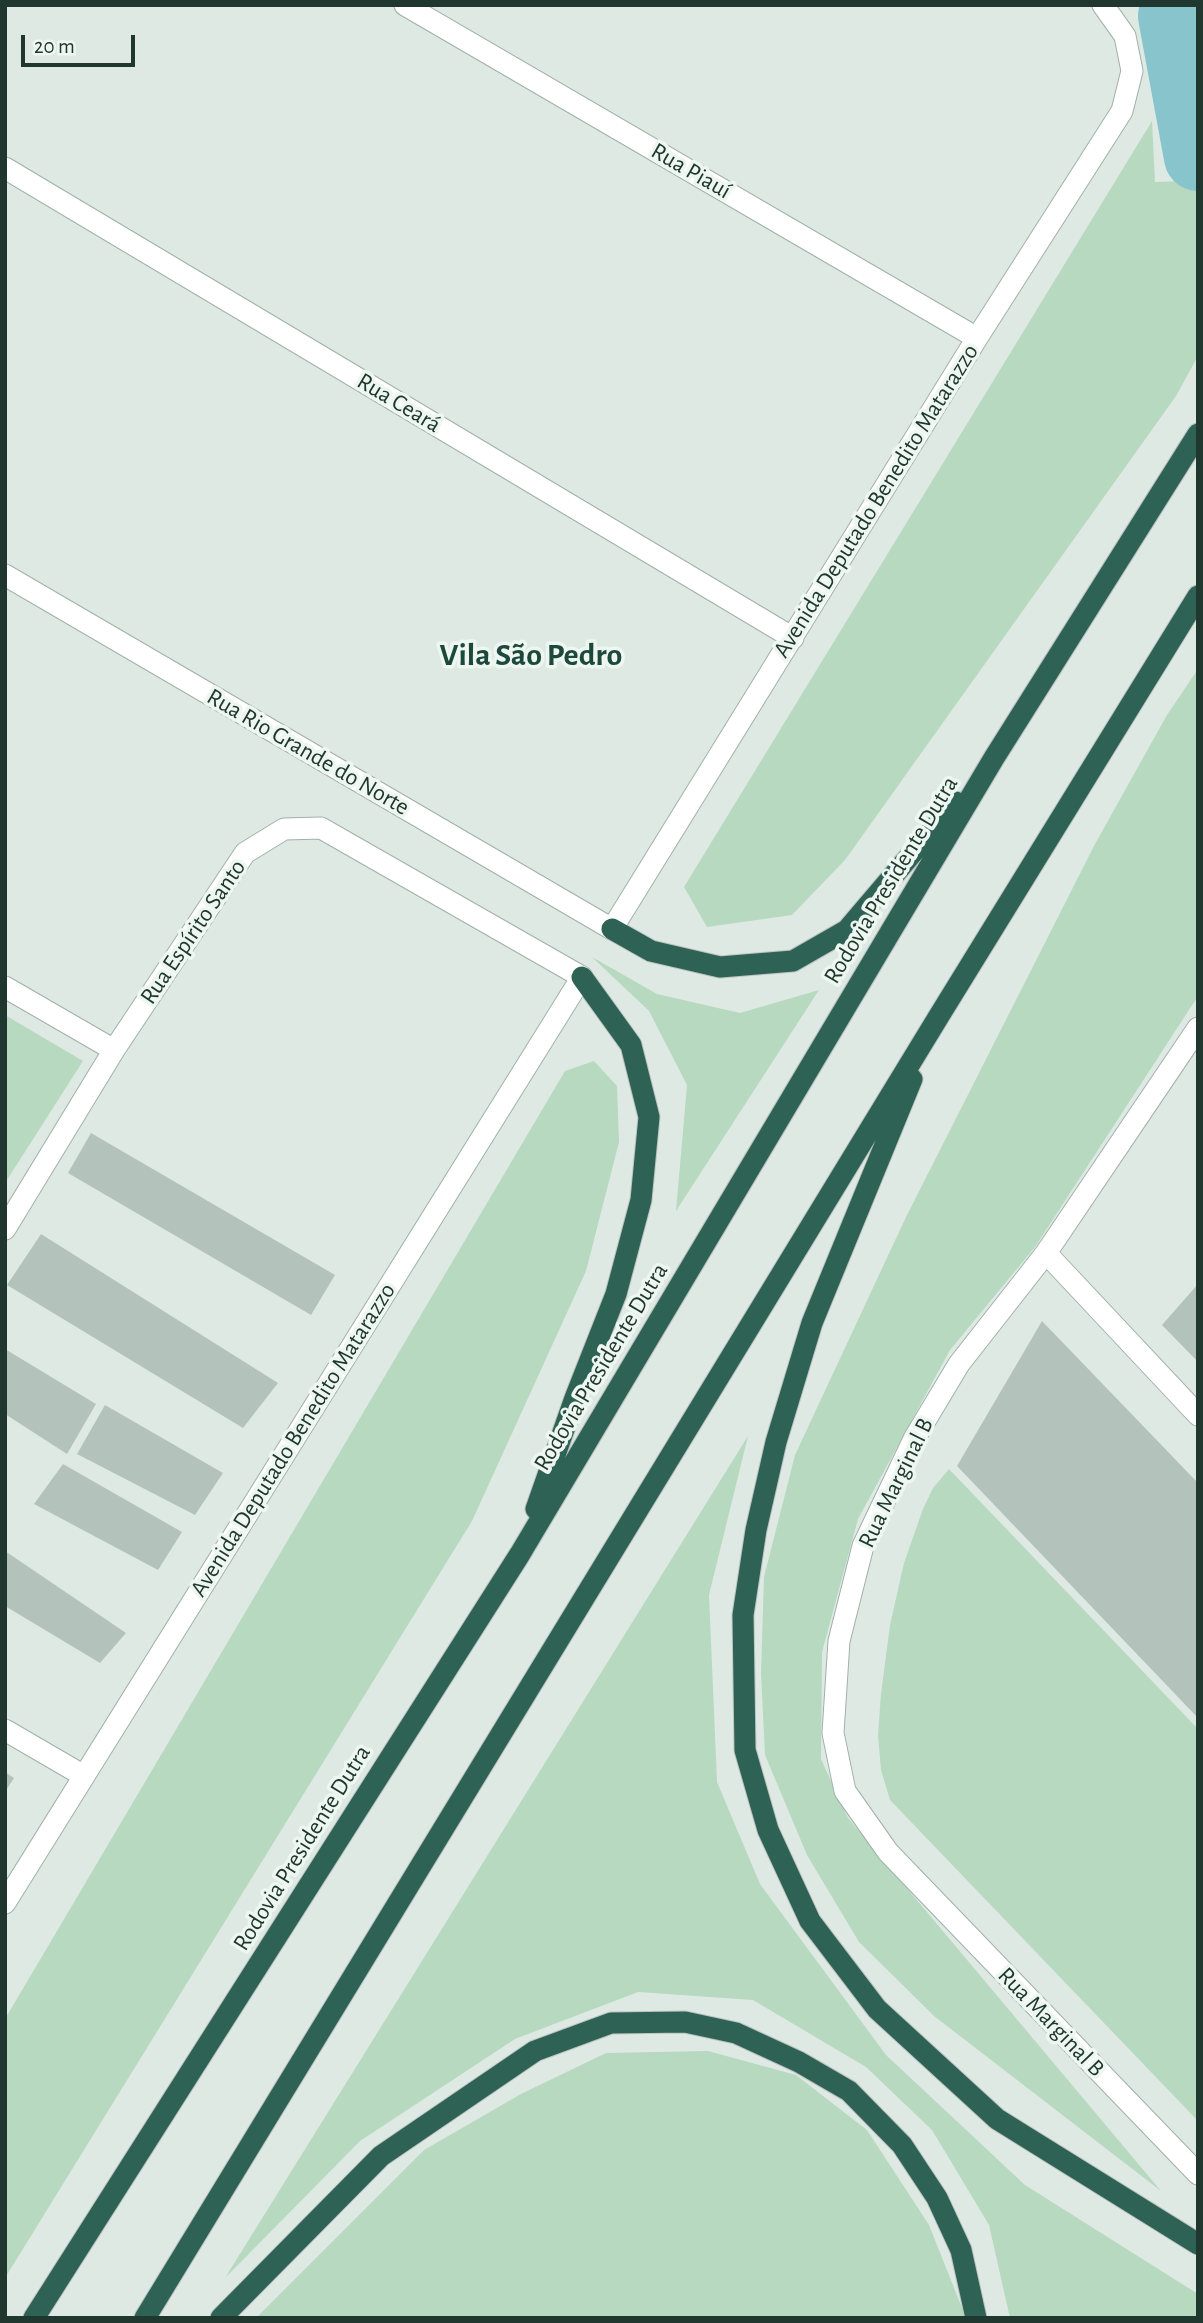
<!DOCTYPE html>
<html>
<head>
<meta charset="utf-8">
<style>
  body { margin:0 }
  #map { position:relative; width:1203px; height:2323px; overflow:hidden; background:#dee9e4; font-family:"Alegreya Sans",sans-serif }
  canvas { display:block }
  .frame { position:absolute; inset:0; border:7px solid #203730; pointer-events:none }
  .scale { position:absolute; left:21px; top:35px; width:114px; height:32px; box-sizing:border-box; border:4px solid #203730; border-top:0; padding-left:9px; font-size:21px; line-height:24px; white-space:nowrap; color:#203730; -webkit-text-stroke:5px #eef6f2; paint-order:stroke }
</style>
</head>
<body>
<div id="map">
<canvas width="1203" height="2323"></canvas>
<div class="frame"></div>
<div class="scale">20 m</div>
</div>
<script>
const c = document.querySelector('canvas').getContext('2d');
c.lineJoin = 'round';
function fillPath(path, color) { c.fillStyle = color; c.fill(path, 'evenodd'); }
const toPath = rows => new Path2D(rows.map(r => 'M' + r).join(''));
function trace(path, color, width, dash) { c.strokeStyle = color; c.lineWidth = width; c.lineCap = dash ? 'butt' : 'round'; c.setLineDash(dash || []); c.stroke(path); }
function write(font, color, halo, rows, align = 'center') {
  c.font = font + ' "Alegreya Sans",sans-serif'; c.lineWidth = 7; c.setLineDash([]); c.textBaseline = 'middle'; c.strokeStyle = halo; c.fillStyle = color; for (const [text, x, y, turn = 0] of rows) {
    c.save(); c.translate(x, y); c.rotate((+turn || 0) * Math.PI / 180); c.textAlign = isNaN(turn) ? turn : align; if (halo) c.strokeText(text, 0, 0); c.fillText(text, 0, 0); c.restore();
  }
}
fillPath(toPath([
  [1152,121,1155,182,1188,181,1198,186,1198,356,1176,396,845,860,792,915,707,927,684,887],
  [1198,669,1198,996,1035,1247,950,1350,858,1519,822,1652,821,1759,848,1818,1161,2191,934,2016,859,1942,807,1855,765,1755,761,1673,764,1577,795,1455,906,1217,1095,844,1167,715],
  [592,957,657,994,740,1013,819,990,676,1211,687,1085,649,1011],
  [5,1015,83,1061,5,1183],
  [594,1061,617,1086,619,1142,586,1271,472,1521,5,2278,5,2019,565,1071],
  [748,1436,709,1595,717,1782,760,1884,886,2055,1025,2185,1198,2294,1198,2318,1010,2318,989,2225,932,2130,866,2067,753,2000,638,1992,515,2039,360,2141,225,2278],
  [949,1469,1198,1729,1198,2121,890,1800,881,1770,878,1735,881,1694,890,1625,904,1563,923,1509,933,1488],
  [708,2051,796,2075,867,2130,929,2225,964,2313,964,2318,256,2318,424,2150,521,2094,606,2053]
]), '#b7d9bf');
trace(toPath([
  [1174,5,1172,16,1198,157]
]), '#87c4cc', 68);
fillPath(toPath([
  [91,1133,335,1275,311,1315,68,1173],
  [41,1234,278,1383,243,1428,7,1285],
  [1198,1284,1198,1362,1162,1325],
  [1042,1321,1198,1483,1198,1718,957,1466],
  [5,1349,96,1404,67,1454,5,1414],
  [105,1405,223,1473,195,1515,77,1454],
  [63,1464,182,1532,158,1570,34,1504],
  [5,1551,126,1633,100,1663,5,1606],
  [5,1772,14,1778,5,1792]
]), '#b3c3bc');
const street = toPath([
  [405,5,977,338],
  [5,168,793,638],
  [5,575,612,929,977,338,1122,111,1132,71,1125,36,1103,5],
  [5,987,114,1050],
  [1198,1028,1046,1253,959,1364,914,1439,863,1546,839,1641,833,1733,845,1791,888,1852,1198,2174],
  [5,1229,114,1050,245,853,284,829,321,828,582,977,5,1903],
  [1046,1253,1198,1415],
  [5,1730,84,1776]
]);
const highway = toPath([
  [612,929,651,951,720,967,793,961,847,930,956,802],
  [912,1079,812,1323,776,1442,756,1530,743,1615,745,1750,768,1830,810,1921,877,2009,997,2119,1198,2244],
  [536,1509,575,1398,616,1294,641,1200,649,1117,631,1045,582,977],
  [34,2318,520,1554,994,758,1198,434],
  [145,2318,939,1016,1198,596],
  [221,2318,381,2156,535,2051,611,2023,685,2022,736,2033,799,2062,849,2091,902,2145,937,2198,961,2250,976,2318]
]);
trace(street, '#a1b0aa', 23);
trace(highway, '#bcc3c1', 23);
trace(street, '#fff', 21);
trace(highway, '#2e6255', 21);
write('24px', '#203730', '#eef6f2', [
  ["Rua Piauí",691,171,30],
  ["Rua Ceará",399,403,31],
  ["Avenida Deputado Benedito Matarazzo",876,501,-58],
  ["Rua Rio Grande do Norte",308,752,30],
  ["Rodovia Presidente Dutra",891,880,-59],
  ["Rua Espírito Santo",193,932,-56],
  ["Rodovia Presidente Dutra",601,1367,-59],
  ["Avenida Deputado Benedito Matarazzo",293,1440,-58],
  ["Rua Marginal B",896,1483,-64],
  ["Rodovia Presidente Dutra",302,1848,-58],
  ["Rua Marginal B",1051,2022,46]
]);
write('bold 32px', '#1d483c', '#eef6f2', [
  ["Vila São Pedro",531,655]
]);
</script>
</body>
</html>
